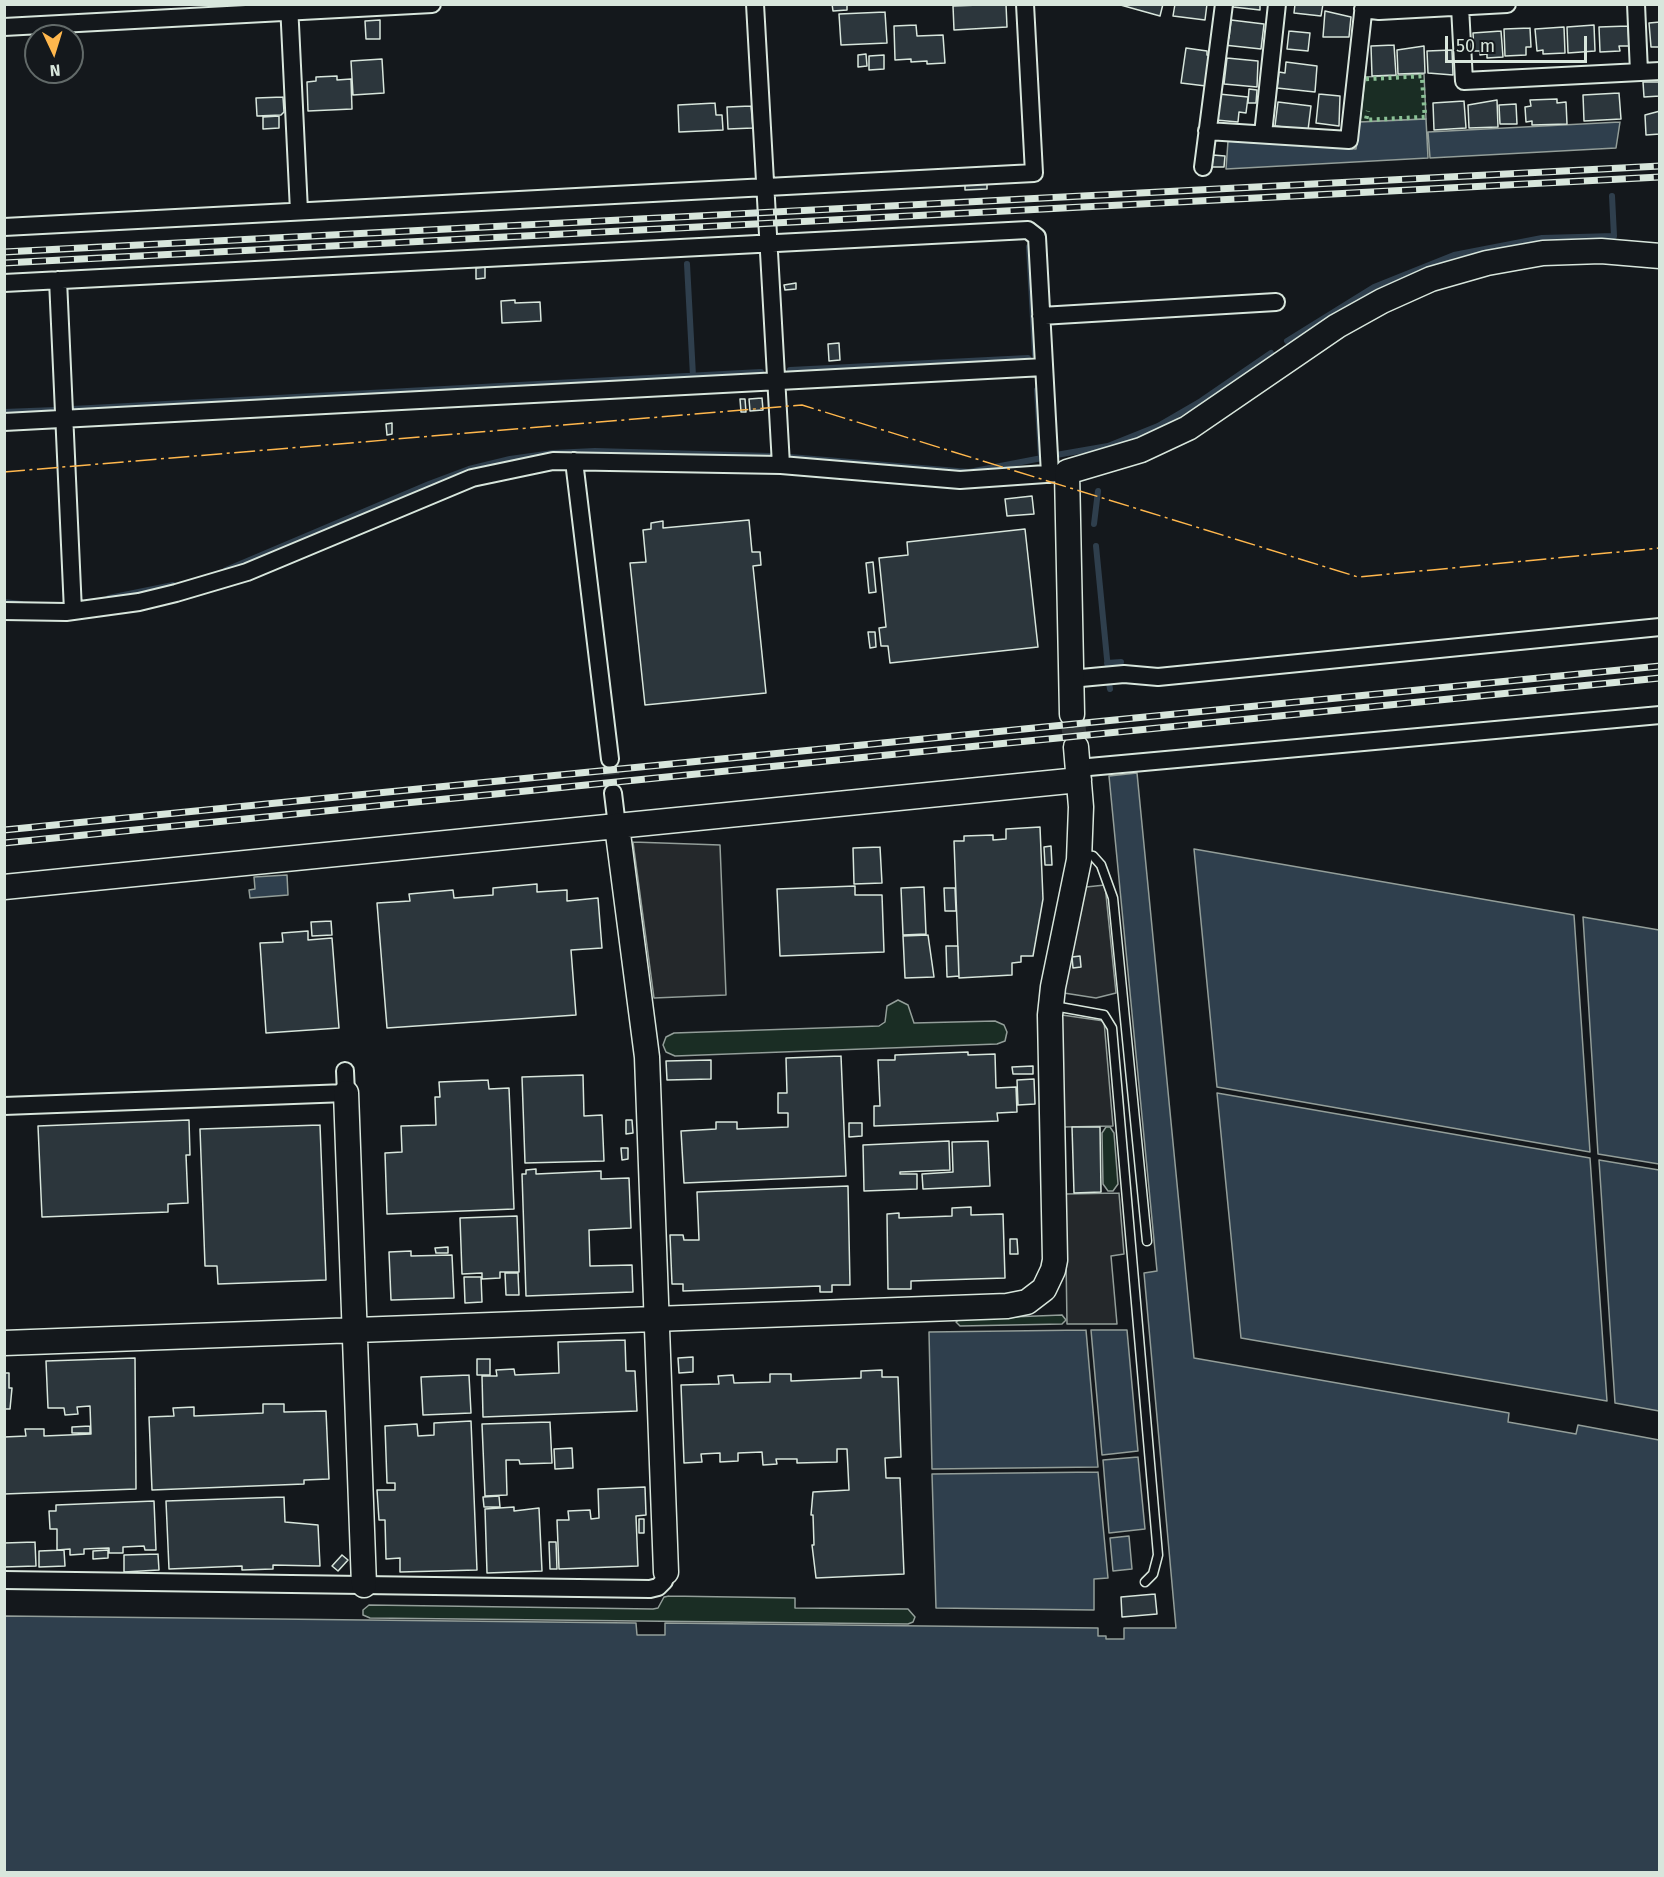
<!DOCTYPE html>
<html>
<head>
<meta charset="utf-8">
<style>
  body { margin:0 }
  #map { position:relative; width:1664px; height:1877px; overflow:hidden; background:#14181c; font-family:"Fira Sans",sans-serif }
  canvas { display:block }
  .frame { position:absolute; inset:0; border:6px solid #d8e6dc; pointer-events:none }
  .north { position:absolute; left:24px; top:24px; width:60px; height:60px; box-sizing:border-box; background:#14181c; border:2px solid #626a69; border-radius:50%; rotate:176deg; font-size:16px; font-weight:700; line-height:24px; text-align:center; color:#d8e6dc }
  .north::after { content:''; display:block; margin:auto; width:21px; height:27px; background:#ffb74d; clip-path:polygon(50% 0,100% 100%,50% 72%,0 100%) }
  .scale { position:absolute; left:1445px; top:36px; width:142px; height:27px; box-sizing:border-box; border:3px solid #d8e6dc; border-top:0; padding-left:8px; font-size:18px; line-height:21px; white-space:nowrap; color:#d8e6dc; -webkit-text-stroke:4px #14181c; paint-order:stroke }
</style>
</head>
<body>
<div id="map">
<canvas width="1664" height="1877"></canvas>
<div class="frame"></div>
<div class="north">N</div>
<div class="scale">50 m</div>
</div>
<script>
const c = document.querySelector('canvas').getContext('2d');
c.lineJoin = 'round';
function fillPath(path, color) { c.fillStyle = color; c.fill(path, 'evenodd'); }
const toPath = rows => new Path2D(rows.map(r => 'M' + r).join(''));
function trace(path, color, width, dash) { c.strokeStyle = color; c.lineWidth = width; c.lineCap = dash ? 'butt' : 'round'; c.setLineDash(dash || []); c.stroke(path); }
const green = toPath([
  [1424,74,1426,119,1360,122,1365,77,1424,74],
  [898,1000,908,1005,914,1023,995,1021,1004,1025,1007,1032,1005,1041,997,1044,675,1056,666,1052,663,1045,666,1037,674,1033,879,1026,885,1022,887,1006,898,1000],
  [1106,1127,1110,1127,1114,1133,1118,1184,1113,1191,1108,1191,1103,1184,1102,1133,1106,1127],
  [1062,1315,1066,1320,1062,1324,960,1326,956,1322,960,1319,1062,1315],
  [669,1596,795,1598,795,1608,908,1609,915,1617,913,1622,908,1624,370,1618,363,1615,363,1610,369,1605,653,1609,658,1608,664,1597,669,1596]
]);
fillPath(green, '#1a2d24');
trace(green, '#939e99', 1.5);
const parking = toPath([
  [633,842,720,845,726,995,654,998,633,842],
  [1105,885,1116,993,1096,998,1064,993,1086,887,1105,885],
  [1062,1015,1104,1021,1113,1126,1064,1127,1062,1015],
  [1119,1193,1124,1254,1111,1256,1117,1324,1067,1324,1065,1194,1119,1193]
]);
fillPath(parking, '#24282b');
trace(parking, '#939e99', 1.5);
const water = toPath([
  [1426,119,1428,158,1226,169,1228,141,1356,149,1360,122,1426,119],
  [1620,122,1616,148,1430,158,1428,132,1620,122],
  [1137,773,1194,1358,1509,1413,1508,1422,1576,1434,1578,1425,1659,1440,1659,1872,5,1872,5,1616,636,1623,637,1635,665,1635,665,1623,1098,1628,1098,1636,1106,1636,1106,1639,1124,1639,1124,1628,1176,1628,1144,1273,1157,1271,1109,776,1137,773],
  [1194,849,1574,915,1590,1152,1217,1087,1194,849],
  [287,875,288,895,250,898,249,890,255,889,254,877,287,875],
  [1583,917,1659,930,1659,1164,1598,1154,1583,917],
  [1217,1093,1590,1158,1607,1401,1241,1338,1217,1093],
  [1599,1160,1659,1170,1659,1411,1615,1403,1599,1160],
  [1086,1330,1098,1467,932,1469,929,1332,1086,1330],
  [1091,1330,1127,1330,1138,1451,1102,1455,1091,1330],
  [1138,1457,1145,1529,1109,1533,1103,1460,1138,1457],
  [1098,1472,1108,1578,1094,1579,1094,1610,936,1608,932,1474,1098,1472],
  [1129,1536,1132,1569,1113,1571,1110,1538,1129,1536]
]);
fillPath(water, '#2f3f4d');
trace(water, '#939e99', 1.5);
trace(toPath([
  [1029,247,1035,355],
  [687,264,693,376],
  [1287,341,1374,287,1454,255,1542,238,1614,236,1612,196],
  [790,370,1028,358],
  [1037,390,1041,458],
  [72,409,761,372],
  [4,412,55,410],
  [1056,455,1108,446,1158,426,1201,401,1271,353],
  [790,457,969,472,1042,458],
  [1094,524,1098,491],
  [1096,546,1108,669],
  [226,570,429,484,469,469,510,459,553,453,595,451,770,456],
  [109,598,173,585],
  [4,602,21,604],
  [1107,663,1121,662],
  [1109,683,1110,689]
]), '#2f3f4d', 6);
const building = toPath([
  [832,4,847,4,847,10,833,11,832,4],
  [1006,4,1007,27,954,30,953,6,1006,4],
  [1117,4,1163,4,1160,16,1117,4],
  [1175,4,1207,4,1205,20,1173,16,1175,4],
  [1233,4,1260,4,1260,10,1233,7,1233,4],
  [1295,4,1323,4,1321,16,1294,13,1295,4],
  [1325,11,1351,17,1349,37,1323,37,1325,11],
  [885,12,887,43,841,45,839,14,885,12],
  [380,20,380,39,366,39,365,21,380,20],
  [1231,20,1264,24,1261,49,1224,45,1225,38,1229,38,1231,20],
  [1660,22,1660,47,1651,47,1649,23,1660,22],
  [916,25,917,36,943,35,945,63,927,64,927,61,911,62,911,59,895,60,894,26,916,25],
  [1594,25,1595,51,1568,53,1567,27,1594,25],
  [1628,26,1629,46,1619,46,1620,51,1600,52,1599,27,1628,26],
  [1564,27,1565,53,1543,54,1543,50,1537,51,1535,29,1564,27],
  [1530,28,1531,47,1526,47,1526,55,1505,56,1504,29,1530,28],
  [1289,31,1310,33,1308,51,1287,49,1289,31],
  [1501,31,1503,57,1487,58,1487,54,1480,55,1480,51,1474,51,1473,33,1501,31],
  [1394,45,1396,75,1372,76,1371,46,1394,45],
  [1424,46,1425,73,1398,74,1397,50,1424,46],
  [1186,48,1207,51,1207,55,1210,56,1206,86,1181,83,1186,48],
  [1452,50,1453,75,1428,73,1427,51,1452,50],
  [866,54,867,66,858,67,858,55,866,54],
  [884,55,884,69,869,70,869,56,884,55],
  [1227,58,1258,61,1257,87,1224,84,1227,58],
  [382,59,384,93,353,95,351,61,382,59],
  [1286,62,1317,66,1315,92,1277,88,1279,72,1285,73,1286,62],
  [337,76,337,80,351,79,352,109,308,111,307,82,316,81,316,77,337,76],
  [1643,82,1660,82,1660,96,1644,97,1643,82],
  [1249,89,1257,90,1256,103,1248,103,1249,89],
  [1619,93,1621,119,1584,121,1583,95,1619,93],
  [1219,94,1248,97,1246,113,1239,112,1238,122,1216,120,1219,94],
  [1319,94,1340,96,1339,126,1316,123,1319,94],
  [283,97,284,112,281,115,257,116,256,98,283,97],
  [1557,99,1557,103,1566,102,1567,124,1532,125,1532,121,1526,122,1525,107,1531,106,1530,100,1557,99],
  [1497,100,1498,127,1469,128,1468,105,1497,100],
  [1464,101,1466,128,1434,130,1433,103,1464,101],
  [1278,102,1311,106,1308,130,1275,126,1278,102],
  [715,103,716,115,722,115,723,130,679,132,678,105,715,103],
  [1516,104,1517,124,1500,124,1499,105,1516,104],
  [751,106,753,128,728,129,727,107,751,106],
  [1660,111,1660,134,1646,135,1645,115,1660,111],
  [279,116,279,128,263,129,263,117,279,116],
  [1213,155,1225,156,1224,167,1212,167,1213,155],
  [987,183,987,189,965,190,965,184,987,183],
  [485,267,485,278,476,279,476,268,485,267],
  [796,283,796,289,785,290,784,285,796,283],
  [515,300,515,303,540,302,541,321,502,323,501,301,515,300],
  [839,343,840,360,829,361,828,344,839,343],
  [762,398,763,410,750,411,749,399,762,398],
  [740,399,745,399,746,412,741,412,740,399],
  [392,423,392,434,387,435,386,424,392,423],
  [1032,496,1034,514,1007,516,1005,499,1032,496],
  [749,520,752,552,760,552,761,565,753,566,766,693,645,705,630,563,646,562,643,530,651,529,651,523,663,521,663,528,749,520],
  [1025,529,1038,647,890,663,888,646,881,646,879,628,886,627,879,558,908,555,907,542,1025,529],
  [873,562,876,592,869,593,866,563,873,562],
  [868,632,875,632,876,647,870,648,868,632],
  [1040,827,1043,899,1033,956,1021,956,1021,962,1012,963,1012,975,959,978,954,841,964,841,964,836,993,835,993,840,1006,839,1006,829,1040,827],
  [1051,846,1052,865,1045,865,1044,847,1051,846],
  [880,847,882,883,854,884,853,848,880,847],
  [537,884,537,892,567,890,567,901,598,898,602,948,571,950,576,1015,387,1028,377,903,410,901,409,894,453,890,454,898,493,895,493,888,537,884],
  [855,886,855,895,882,895,884,952,780,956,777,889,855,886],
  [924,887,926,934,903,935,901,888,924,887],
  [944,888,955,888,956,911,945,911,944,888],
  [331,921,332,935,312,936,311,922,331,921],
  [308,931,308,940,332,938,339,1028,266,1033,260,943,283,942,282,933,308,931],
  [928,935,934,977,905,978,903,936,928,935],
  [946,946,958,946,959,976,947,977,946,946],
  [1080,956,1081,967,1073,968,1072,957,1080,956],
  [968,1052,968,1055,995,1054,996,1088,1016,1087,1017,1112,997,1113,998,1121,874,1126,874,1106,880,1106,878,1060,895,1060,895,1055,968,1052],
  [841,1056,846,1176,684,1183,681,1131,716,1129,716,1122,737,1122,737,1129,788,1127,788,1113,778,1113,778,1093,787,1093,786,1058,841,1056],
  [711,1060,711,1079,667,1080,666,1061,711,1060],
  [1033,1066,1033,1074,1013,1074,1012,1067,1033,1066],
  [583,1075,584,1116,602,1115,604,1161,525,1163,522,1077,583,1075],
  [1034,1079,1035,1104,1018,1105,1017,1080,1034,1079],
  [488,1080,489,1089,509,1088,514,1209,387,1214,385,1153,402,1152,401,1126,436,1125,435,1097,440,1097,439,1082,488,1080],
  [189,1120,190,1155,186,1155,188,1203,168,1204,168,1212,42,1217,38,1126,189,1120],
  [626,1120,632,1120,633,1133,626,1134,626,1120],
  [849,1123,862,1123,862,1136,849,1137,849,1123],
  [320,1125,326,1280,218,1284,217,1266,205,1266,200,1129,320,1125],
  [1072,1127,1100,1127,1101,1192,1074,1193,1072,1127],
  [949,1141,950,1170,900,1172,900,1174,917,1174,917,1189,864,1191,863,1145,949,1141],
  [988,1141,990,1186,923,1189,922,1174,953,1172,952,1142,988,1141],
  [621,1148,628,1148,628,1159,622,1160,621,1148],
  [536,1169,536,1174,601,1171,601,1179,629,1178,631,1228,589,1230,590,1266,632,1265,633,1292,526,1296,522,1174,526,1174,526,1170,536,1169],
  [848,1186,850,1285,832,1285,832,1292,820,1292,820,1286,683,1291,683,1284,672,1284,670,1235,683,1235,684,1240,699,1240,697,1192,848,1186],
  [971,1207,971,1215,1003,1214,1005,1278,911,1281,911,1289,888,1289,887,1214,899,1213,899,1218,952,1216,952,1208,971,1207],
  [517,1216,519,1272,500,1272,500,1278,482,1279,482,1273,462,1274,460,1218,517,1216],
  [1010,1239,1017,1239,1018,1254,1010,1254,1010,1239],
  [448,1247,448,1253,436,1253,435,1248,448,1247],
  [411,1251,411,1256,452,1255,454,1298,391,1300,389,1252,411,1251],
  [505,1273,518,1273,519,1295,506,1295,505,1273],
  [464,1277,481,1277,482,1302,465,1303,464,1277],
  [625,1340,626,1371,635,1371,637,1411,483,1417,482,1376,497,1376,496,1370,514,1369,515,1375,559,1373,558,1342,625,1340],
  [693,1357,693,1372,679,1373,678,1358,693,1357],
  [135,1358,136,1489,4,1494,4,1437,26,1436,25,1429,44,1429,44,1436,91,1434,90,1406,77,1407,78,1414,65,1415,64,1408,48,1408,46,1361,135,1358],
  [477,1359,490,1359,490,1375,477,1375,477,1359],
  [882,1370,882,1377,898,1377,901,1457,885,1458,886,1478,900,1478,904,1574,816,1578,812,1545,814,1545,813,1515,811,1515,813,1492,849,1490,847,1449,837,1449,837,1462,797,1463,797,1459,776,1459,777,1464,763,1465,762,1452,738,1453,738,1461,720,1462,720,1453,701,1454,702,1462,684,1463,681,1385,719,1384,718,1376,733,1375,734,1383,770,1382,770,1374,791,1374,791,1381,861,1378,861,1371,882,1370],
  [4,1373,9,1373,9,1388,12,1388,10,1409,4,1409,4,1373],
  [469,1375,471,1413,423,1415,421,1377,469,1375],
  [263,1404,284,1404,284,1412,326,1411,329,1479,304,1480,304,1484,152,1490,149,1417,174,1416,173,1408,194,1407,194,1416,263,1413,263,1404],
  [471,1421,477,1570,400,1572,400,1558,386,1559,385,1520,379,1520,377,1490,395,1490,395,1483,387,1483,385,1426,417,1424,418,1436,434,1435,434,1423,471,1421],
  [550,1422,552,1463,520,1464,519,1460,506,1460,507,1495,485,1496,482,1424,550,1422],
  [90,1426,90,1433,72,1433,72,1427,90,1426],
  [572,1448,573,1468,555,1469,554,1449,572,1448],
  [645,1487,646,1515,636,1516,638,1566,559,1569,557,1520,569,1520,568,1511,590,1510,591,1519,599,1518,598,1489,645,1487],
  [499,1496,500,1507,484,1507,483,1497,499,1496],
  [284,1497,285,1522,318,1525,320,1566,273,1565,273,1569,242,1570,242,1566,169,1569,166,1501,284,1497],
  [154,1501,156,1550,145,1550,144,1546,123,1547,123,1553,109,1553,109,1548,84,1549,84,1554,70,1555,70,1549,57,1550,57,1529,50,1529,49,1511,56,1511,56,1505,154,1501],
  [514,1507,514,1511,539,1508,542,1571,487,1573,485,1509,514,1507],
  [639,1519,644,1519,644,1533,639,1533,639,1519],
  [35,1542,36,1566,4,1567,4,1543,35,1542],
  [549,1542,556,1542,557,1569,550,1569,549,1542],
  [64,1550,65,1566,39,1567,39,1551,64,1550],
  [108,1550,108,1558,93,1559,93,1551,108,1550],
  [158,1554,159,1570,124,1572,124,1555,158,1554],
  [342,1555,348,1560,338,1571,332,1566,342,1555],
  [1155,1594,1157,1614,1122,1617,1121,1597,1155,1594]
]);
fillPath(building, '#2c363c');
trace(building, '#d8e6dc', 1.5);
trace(toPath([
  [610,759,613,793]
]), '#313739', 16, [16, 8]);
trace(toPath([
  [1072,714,1076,747]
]), '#313739', 24, [24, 12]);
const lane = toPath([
  [1080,854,1093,856,1101,865,1113,898,1147,1241],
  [1054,1006,1104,1015,1112,1028,1158,1555,1153,1574,1145,1582]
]);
const street = toPath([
  [289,4,299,211],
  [755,4,781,465],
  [1636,4,1639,72],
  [1460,7,1464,81,1660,71],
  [1363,9,1379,11,1507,4],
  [4,27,432,4],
  [1207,131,1349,140,1364,4],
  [1263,134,1277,4],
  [1203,167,1224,4],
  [4,227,1034,173,1025,4],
  [58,280,73,611],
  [4,283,1028,230,1037,237,1050,474],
  [1041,316,1276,302],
  [4,422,1044,367],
  [574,461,610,759],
  [4,611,66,612,139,602,176,593,247,572,472,478,553,461,781,465,960,480,1060,473],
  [1070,679,1124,674,1158,677,1660,627],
  [1078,768,1660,715],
  [613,793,617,826],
  [4,1106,346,1093,345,1071],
  [4,1580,650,1589,658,1587,664,1581,666,1572]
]);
const secondary = toPath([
  [1072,714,1067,472,1141,450,1188,428,1337,326,1382,301,1431,279,1487,263,1543,253,1601,251,1660,256],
  [617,826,647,1057,666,1572],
  [4,887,1079,780],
  [346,1093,364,1585],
  [4,1343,1007,1306,1027,1302,1044,1289,1053,1270,1055,1260,1050,1015,1053,987,1079,860,1081,807,1076,747]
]);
trace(lane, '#d8e6dc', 11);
trace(street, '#d8e6dc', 20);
trace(secondary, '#d8e6dc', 27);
trace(lane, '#14181c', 8);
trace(street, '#14181c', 16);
trace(secondary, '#14181c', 24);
const rail = toPath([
  [4,252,1660,166],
  [4,263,1660,177],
  [4,830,1660,666],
  [4,843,1660,678]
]);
trace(rail, '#d8e6dc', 7);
trace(rail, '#14181c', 4.5, [14]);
trace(toPath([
  [1366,79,1422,76,1425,117,1366,120,1368,111]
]), '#8ac095', 4.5, [3, 4.5]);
trace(toPath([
  [4,472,802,405,1358,577,1660,548]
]), '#ffb74d', 1.5, [21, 4.5, 3, 4.5]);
</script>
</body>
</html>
